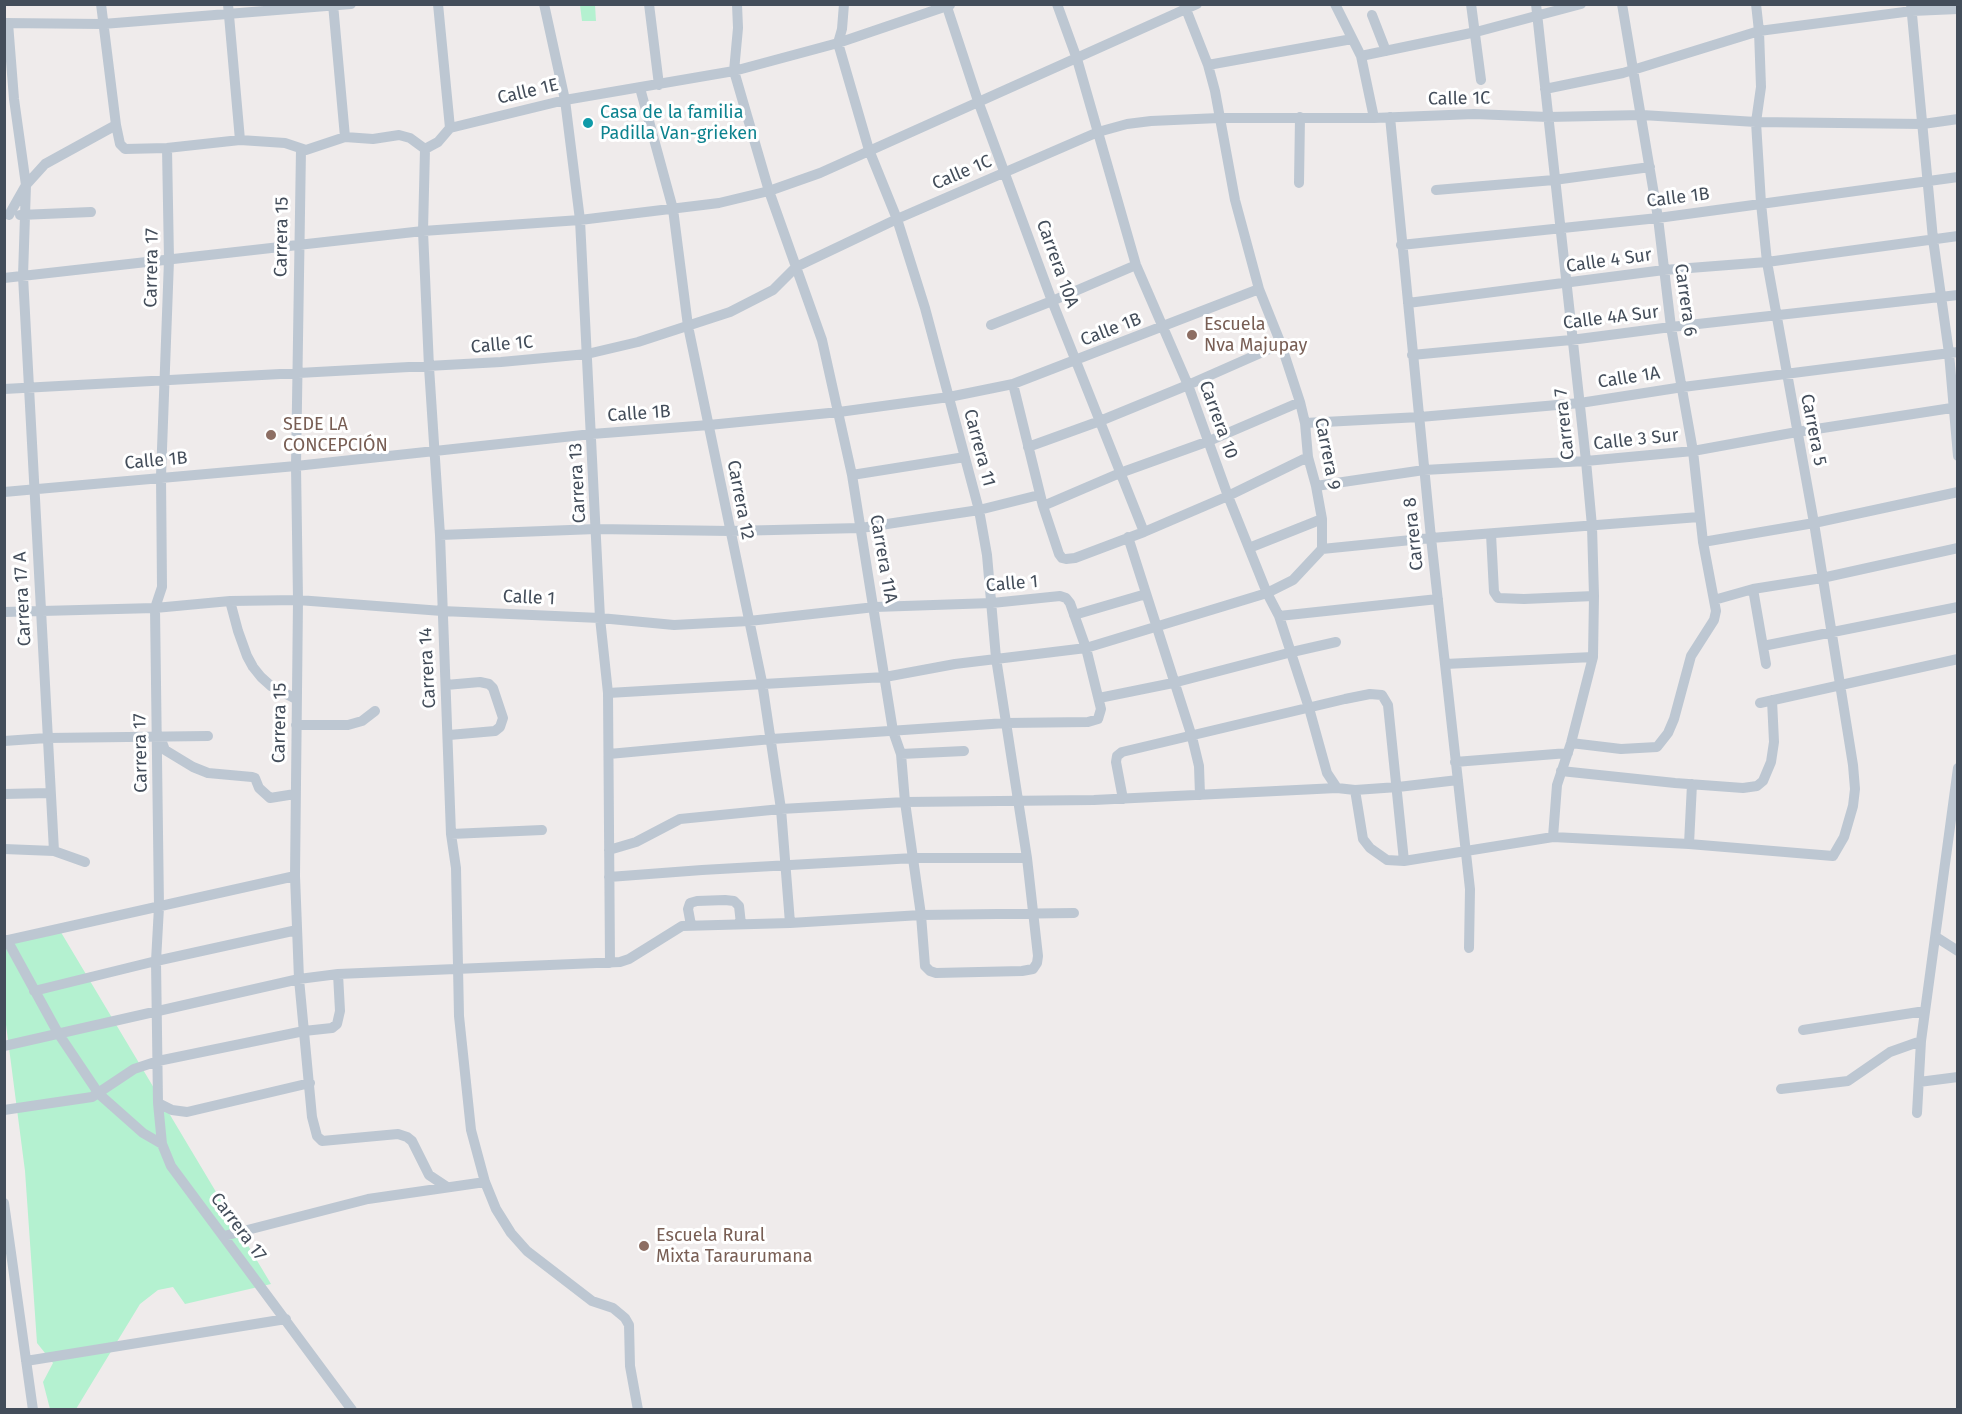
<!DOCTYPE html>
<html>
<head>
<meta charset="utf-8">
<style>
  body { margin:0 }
  #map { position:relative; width:1962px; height:1414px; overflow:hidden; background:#efebeb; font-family:"Fira Sans",sans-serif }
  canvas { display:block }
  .frame { position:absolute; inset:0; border:6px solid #434d5a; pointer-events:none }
</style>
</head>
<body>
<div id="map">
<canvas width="1962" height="1414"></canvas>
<div class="frame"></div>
</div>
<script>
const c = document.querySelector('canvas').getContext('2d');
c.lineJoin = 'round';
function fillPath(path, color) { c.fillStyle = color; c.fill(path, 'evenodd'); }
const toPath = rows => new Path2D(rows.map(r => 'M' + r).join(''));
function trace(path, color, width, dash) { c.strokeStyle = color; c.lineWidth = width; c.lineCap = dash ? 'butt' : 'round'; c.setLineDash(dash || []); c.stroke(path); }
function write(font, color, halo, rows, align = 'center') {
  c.font = font + ' "Fira Sans",sans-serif'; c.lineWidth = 6; c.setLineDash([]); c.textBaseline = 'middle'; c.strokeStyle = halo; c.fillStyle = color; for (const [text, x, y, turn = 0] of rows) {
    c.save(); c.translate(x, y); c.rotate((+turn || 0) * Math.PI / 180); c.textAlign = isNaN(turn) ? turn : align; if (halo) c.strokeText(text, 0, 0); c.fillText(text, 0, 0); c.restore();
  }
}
fillPath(toPath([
  [580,5,595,5,596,21,582,21],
  [59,929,271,1284,185,1304,173,1287,158,1290,140,1304,76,1409,50,1409,43,1382,53,1363,37,1343,25,1171,5,1017,4,941]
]), '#b4f1d0');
trace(toPath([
  [101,4,116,125,120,144,125,149,167,148,240,140,285,143,306,150,345,137,373,139,399,135,410,138,425,149],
  [228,4,240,140],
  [333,4,345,137],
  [438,4,450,128],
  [544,4,565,100,580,220,600,618,608,693,610,963],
  [649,4,659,85],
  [737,4,738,28,734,71,769,191,822,340,852,475,893,731,901,754,905,802,921,915,925,966,930,971,936,973,1022,971,1033,969,1037,963,1038,956,1027,858,996,658,987,555,979,510,925,308,897,219,869,150,838,43,842,29,844,4],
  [946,4,978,101,1052,301,1144,532],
  [1057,4,1077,59,1136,265,1188,385,1228,496,1267,593,1279,616,1309,708,1327,773,1337,788,1355,790,1363,839,1370,848,1387,860,1404,861,1553,837,1689,844,1833,856,1844,837,1853,806,1855,789,1853,765,1814,523,1767,262,1761,203,1756,122,1761,87,1759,31,1756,4],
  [1184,4,1208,65,1215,91,1235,200,1259,289,1281,344,1300,402,1305,423,1308,457,1316,486,1322,519,1322,549],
  [1335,4,1361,56,1374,118],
  [1471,4,1481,80],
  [1536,4,1586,461,1592,526,1594,596,1593,657,1571,743,1557,785,1553,837],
  [1911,4,1933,239,1949,353,1958,456],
  [1372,15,1386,51],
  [4,23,103,24,351,4],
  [8,23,14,99,26,185,23,276,54,851],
  [1361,56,1476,32,1581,4],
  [1208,65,1352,39],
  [640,88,673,209,688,326,762,682,781,809,790,923],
  [1545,89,1623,73,1759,31,1912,11,1958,9],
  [1390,117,1431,538,1470,889,1469,948],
  [167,148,169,260,161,476,162,587,155,608,159,907,156,961,158,1103,162,1144,171,1166,352,1410],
  [301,149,296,466,298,600,295,876,299,979,312,1117,317,1136,322,1141,398,1134,407,1137,412,1141,429,1175,447,1187],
  [425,149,423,231,429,367,440,535,451,834,456,868,459,1016,471,1130,485,1182,496,1209,511,1233,527,1251,592,1301,613,1308,625,1318,629,1325,630,1366,638,1410],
  [425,149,438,142,450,128,565,100,734,71,838,43,950,5],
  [1299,183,1300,117],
  [1436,190,1554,180,1650,167],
  [9,215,26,185,45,164,116,125],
  [20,215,91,212],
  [1401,245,1658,218,1958,177],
  [4,278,298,245,423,231,580,220,719,203,769,191,820,173,1197,4],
  [1408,303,1664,270,1767,262,1958,236],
  [991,325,1052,301,1136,265],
  [1412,355,1571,340,1671,327,1958,295],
  [1013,384,1043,506,1059,554,1062,558,1066,559,1075,558,1144,532,1228,496,1308,457],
  [4,389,501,362,587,354,638,342,730,312,773,290,796,267,897,219,1098,132,1127,124,1151,121,1219,118,1374,118,1474,114,1548,117,1642,115,1756,122,1923,124,1958,119],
  [1305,423,1420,417,1580,403,1683,387,1958,352],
  [1028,447,1100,421,1188,385,1281,344],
  [852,475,965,457],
  [1316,486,1424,470,1586,461,1693,451,1797,432,1958,407],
  [4,492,296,466,592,434,709,425,839,412,949,397,1013,384,1259,289],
  [1043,506,1120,473,1209,441,1300,402],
  [1491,534,1494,592,1498,598,1524,599,1594,596],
  [440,535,596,529,730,531,861,528,979,510,1039,495],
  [1128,537,1192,737,1199,766,1200,795],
  [1703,542,1814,523,1958,492],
  [1249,548,1322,519],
  [1322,549,1431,538,1699,517],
  [1753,589,1766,664],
  [1714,600,1753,589,1822,578,1958,548],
  [230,601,238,631,247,656,253,667,261,677,271,686,296,699],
  [4,612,155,608,230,601,298,600,442,611,600,618,674,625,749,621,875,607,992,603,1060,596,1066,598,1070,603,1086,648,1101,709,1098,719,1088,722,1006,723,772,739,609,754],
  [1074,615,1146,594],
  [1279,616,1438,599],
  [1763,646,1958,607],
  [1445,664,1593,657],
  [446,685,480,682,489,684,493,688,503,718,500,727,495,731,449,735],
  [608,693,885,677,955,664,1086,648,1267,593,1293,580,1322,549],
  [1099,698,1173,683,1292,652,1336,642],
  [1760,703,1958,659],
  [296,725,348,725,362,721,375,711],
  [160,737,165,750,193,767,208,773,252,777,255,778,259,788,270,798,295,794],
  [4,741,47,738,208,736],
  [1571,743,1621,749,1657,747,1668,733,1674,719,1691,656,1714,620,1716,611,1703,542,1693,451,1671,327,1658,218,1622,4],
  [901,754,964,751],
  [1455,762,1568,753],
  [1561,771,1675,783,1743,788,1757,786,1763,781,1771,762,1774,742,1772,700],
  [1355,790,1398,787,1458,780],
  [4,794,50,793],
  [1123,799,1116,762,1117,756,1122,752,1345,699,1370,694,1382,695,1388,705,1404,861],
  [451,834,542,830],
  [1689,844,1692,784],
  [4,849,54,851,85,862],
  [609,850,636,842,680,819,781,809,905,802,1094,800,1337,788],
  [609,877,702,870,914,858,1027,858],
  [691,925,688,909,690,903,697,901,725,900,734,901,739,906,741,924],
  [1936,937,1958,951],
  [7,940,58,1033,99,1094,143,1133,162,1144],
  [4,941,295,876],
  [34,991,156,961,297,930],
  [1803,1030,1925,1011],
  [4,1046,299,979,338,974,620,962,629,959,682,926,790,923,921,915,1074,913],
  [1919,1082,1958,1077],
  [1781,1089,1848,1081,1890,1052,1921,1041],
  [158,1103,172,1110,187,1112,310,1083],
  [4,1110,92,1097,134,1069,158,1061,304,1031,332,1028,337,1024,340,1011,338,974],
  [1917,1113,1921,1041,1958,768],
  [4,1203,33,1410],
  [224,1236,368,1199,485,1182],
  [26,1361,286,1319]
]), '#bdc7d2', 10);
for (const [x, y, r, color] of [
  [588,123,6,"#0f9aa8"],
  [1192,335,6,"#8d6e63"],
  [271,435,6,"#8d6e63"],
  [644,1246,6,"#8d6e63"]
]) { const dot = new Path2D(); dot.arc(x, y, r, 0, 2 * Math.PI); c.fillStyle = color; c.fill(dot); trace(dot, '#fff', 2); }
write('18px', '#434d5a', '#fff', [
  ["Calle 1E",528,92,-13],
  ["Calle 1C",1459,99,-1],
  ["Calle 1C",962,173,-23],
  ["Calle 1B",1678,198,-7],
  ["Carrera 15",282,237,-89],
  ["Calle 4 Sur",1609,261,-8],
  ["Carrera 10A",1057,264,70],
  ["Carrera 17",152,268,-89],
  ["Carrera 6",1685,300,82],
  ["Calle 4A Sur",1611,318,-7],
  ["Calle 1B",1111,330,-21],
  ["Calle 1C",502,345,-5],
  ["Calle 1A",1629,378,-9],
  ["Calle 1B",639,414,-4],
  ["Carrera 10",1218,420,70],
  ["Carrera 7",1565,424,-96],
  ["Carrera 5",1813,430,79],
  ["Calle 3 Sur",1636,440,-6],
  ["Carrera 11",979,448,75],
  ["Carrera 9",1327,454,79],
  ["Calle 1B",156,461,-5],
  ["Carrera 13",578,483,-93],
  ["Carrera 12",740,500,79],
  ["Carrera 8",1414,534,-96],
  ["Carrera 11A",883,559,80],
  ["Calle 1",1012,584,-5],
  ["Calle 1",529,598,3],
  ["Carrera 17 A",23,599,-93],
  ["Carrera 14",428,668,-93],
  ["Carrera 15",280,723,-89],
  ["Carrera 17",141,753,-91],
  ["Carrera 17",238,1227,53]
]);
write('18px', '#0d838f', '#fff', [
  ["Casa de la familia",600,113],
  ["Padilla Van-grieken",600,134]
], 'left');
write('18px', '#785e54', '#fff', [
  ["Escuela",1204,325],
  ["Nva Majupay",1204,346],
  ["SEDE LA",283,425],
  ["CONCEPCIÓN",283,446],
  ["Escuela Rural",656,1236],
  ["Mixta Taraurumana",656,1257]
], 'left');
</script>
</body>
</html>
